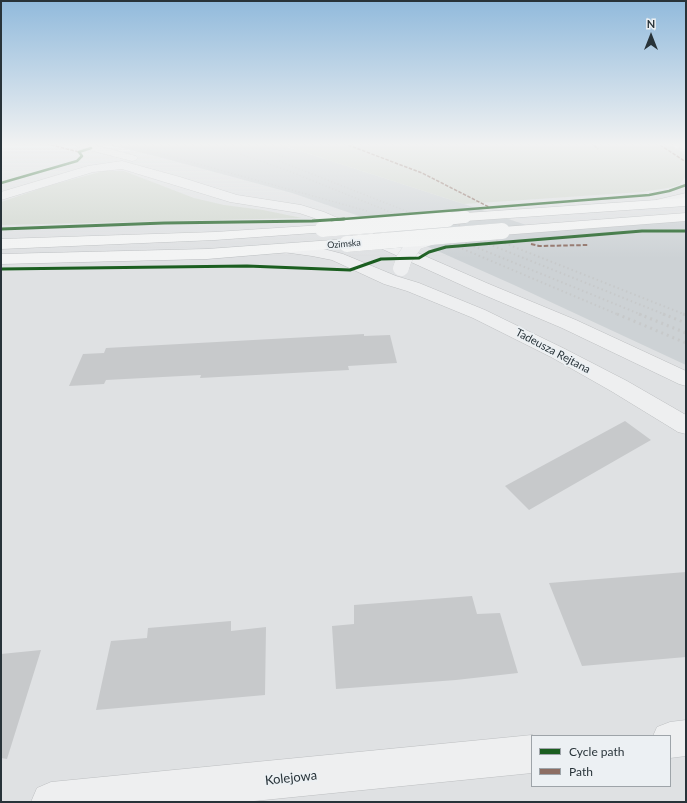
<!DOCTYPE html>
<html>
<head>
<meta charset="utf-8">
<style>
  body { margin:0 }
  #map { position:relative; width:687px; height:803px; overflow:hidden; background:#dfe1e3; font-family:Lato,sans-serif }
  canvas { display:block }
  .frame { position:absolute; inset:0; border:2px solid #283339; pointer-events:none }
  .legend { position:absolute; left:531px; top:735px; width:140px; height:52px; box-sizing:border-box; background:#ecf0f3; border:1px solid #9ea4a9; margin:0; padding:5px 7px; list-style:none; font-size:12px; color:#283339 }
  .legend li { display:flex; align-items:center; gap:8px; height:20px }
  .legend b { width:20px; border:1px solid #9ea4a9 }
  .north { position:absolute; left:631px; top:16px; width:40px; height:40px; -webkit-text-stroke:3px #ecf0f3; paint-order:stroke; rotate:0deg; font-size:11px; font-weight:700; line-height:16px; text-align:center; color:#283339 }
  .north::after { content:''; display:block; margin:auto; width:14px; height:18px; background:#283339; clip-path:polygon(50% 0,100% 100%,50% 72%,0 100%) }
</style>
</head>
<body>
<div id="map">
<canvas width="687" height="803"></canvas>
<div class="frame"></div>
<ul class="legend">
<li><b style="height:5px;background:#1b5e20"></b>Cycle path</li>
<li><b style="height:5px;background:#8d6e63"></b>Path</li>
</ul>
<div class="north">N</div>
</div>
<script>
const c = document.querySelector('canvas').getContext('2d');
c.lineJoin = 'round';
function fillPath(path, color) { c.fillStyle = color; c.fill(path, 'evenodd'); }
const toPath = rows => new Path2D(rows.map(r => 'M' + r).join(''));
function trace(path, color, width, dash) { c.strokeStyle = color; c.lineWidth = width; c.lineCap = dash ? 'butt' : 'round'; c.setLineDash(dash || []); c.stroke(path); }
function write(font, color, halo, rows, align = 'center') {
  c.font = font + ' Lato,sans-serif'; c.lineWidth = 4; c.setLineDash([]); c.textBaseline = 'middle'; c.strokeStyle = halo; c.fillStyle = color; for (const [text, x, y, turn = 0] of rows) {
    c.save(); c.translate(x, y); c.rotate((+turn || 0) * Math.PI / 180); c.textAlign = isNaN(turn) ? turn : align; if (halo) c.strokeText(text, 0, 0); c.fillText(text, 0, 0); c.restore();
  }
}
fillPath(toPath([
  [109,145,282,145,464,204,535,228,686,217,686,365,514,285,359,216,292,193,159,157]
]), '#cdd2d5');
fillPath(toPath([
  [282,145,671,145,686,155,686,176,679,185,668,188,642,192,464,204],
  [103,171,124,171,194,198,224,205,263,210,302,218,1,225,1,202,48,186]
]), '#d1d7cf');
fillPath(toPath([
  [364,334,364,336,390,335,397,363,348,366,349,370,200,378,201,375,106,380,104,384,69,386,83,354,104,353,106,348],
  [625,421,651,440,529,510,505,486],
  [686,572,686,657,582,666,549,583],
  [472,596,477,614,500,613,518,673,456,680,336,689,332,626,354,624,354,605],
  [231,621,231,631,266,627,265,695,96,710,111,641,147,638,148,628],
  [41,650,7,759,1,758,1,654]
]), '#c7c9cb');
const minor = toPath([
  [76,145,95,145,136,156,138,158,136,160,132,161,77,147,76,145],
  [677,145,686,145,686,150,678,147,677,145],
  [122,161,180,177,237,195,301,205,324,212,489,284,576,320,686,371,686,386,679,384,562,328,477,292,314,218,299,213,230,202,122,169,93,172,1,200,1,192,88,166,122,161],
  [686,193,686,201,661,207,656,206,654,203,656,200,686,193],
  [288,244,312,246,343,254,396,276,419,283,485,310,565,349,627,381,686,415,686,434,678,432,611,391,551,357,473,318,407,291,384,284,332,260,312,256,283,252,280,249,283,246,288,244],
  [686,720,686,756,670,758,670,736,653,736,657,727,670,722,686,720],
  [532,735,534,736,532,736,532,773,244,802,31,802,37,788,51,782,532,735]
]);
const major = toPath([
  [686,198,686,206,465,221,460,220,458,217,460,214,465,213,686,198],
  [686,213,686,221,502,235,497,234,495,231,497,228,502,227,686,213],
  [323,225,328,226,330,229,328,232,215,240,1,249,1,239,215,232,323,225],
  [347,239,352,241,355,244,352,247,207,259,1,264,1,254,207,249,347,239]
]);
trace(minor, '#bdbfc1', 1);
trace(major, '#bbbec0', 1);
fillPath(minor, '#eeeff0');
fillPath(major, '#f3f4f4');
trace(toPath([
  [130,145,367,211],
  [214,145,286,170,410,220],
  [249,145,289,159],
  [279,161,429,220]
]), '#c7c9ca', 1.5, [1, 2.5]);
trace(toPath([
  [407,219,642,315],
  [426,219,666,315],
  [446,220,686,315],
  [404,224,619,315]
]), '#c7c9ca', 2, [1.5, 3]);
trace(toPath([
  [617,314,686,343],
  [639,314,686,333],
  [663,314,686,323],
  [683,314,686,315]
]), '#c7c9ca', 3, [2, 4]);
const minorBridge = toPath([
  [401,268,404,259,416,242,431,237]
]);
const majorBridgeFar1 = toPath([
  [435,220,465,217]
]);
const majorBridge = toPath([
  [323,229,447,219],
  [347,244,502,231]
]);
trace(minorBridge, '#bdbfc1', 16, []);
trace(majorBridgeFar1, '#bbbec0', 13, []);
trace(majorBridge, '#bbbec0', 16, []);
trace(minorBridge, '#eeeff0', 16);
trace(majorBridgeFar1, '#f3f4f4', 12);
trace(majorBridge, '#f3f4f4', 16);
trace(toPath([
  [51,145,79,152],
  [348,145,422,173,489,207],
  [594,145,598,149],
  [660,145,686,162]
]), '#8d6e63', 1.5, [3.5, 1.5]);
trace(toPath([
  [531,244,539,246,588,245]
]), '#8d6e63', 2, [4.5, 2]);
trace(toPath([
  [1,183,77,161,82,156,79,152,91,148],
  [331,220,649,195,669,191,686,185]
]), '#1b5e20', 2.5);
trace(toPath([
  [1,229,164,223,312,221,344,219],
  [1,269,247,266,350,270,381,259,419,258,429,252,446,247,642,231,686,231]
]), '#1b5e20', 3);
const sky = c.createLinearGradient(0, 0, 0, 258);
sky.addColorStop(0, '#91badc');
sky.addColorStop(0.56, '#f1f2f2');
sky.addColorStop(1, '#f1f2f200');
c.fillStyle = sky;
c.fillRect(0, 0, 687, 258);
write('9px', '#283339', '#ecf0f3', [
  ["Ozimska",344,244,-5]
]);
write('11px', '#283339', '#ecf0f3', [
  ["Tadeusza Rejtana",553,351,28]
]);
write('13px', '#283339', '#ecf0f3', [
  ["Kolejowa",291,778,-6]
]);
</script>
</body>
</html>
